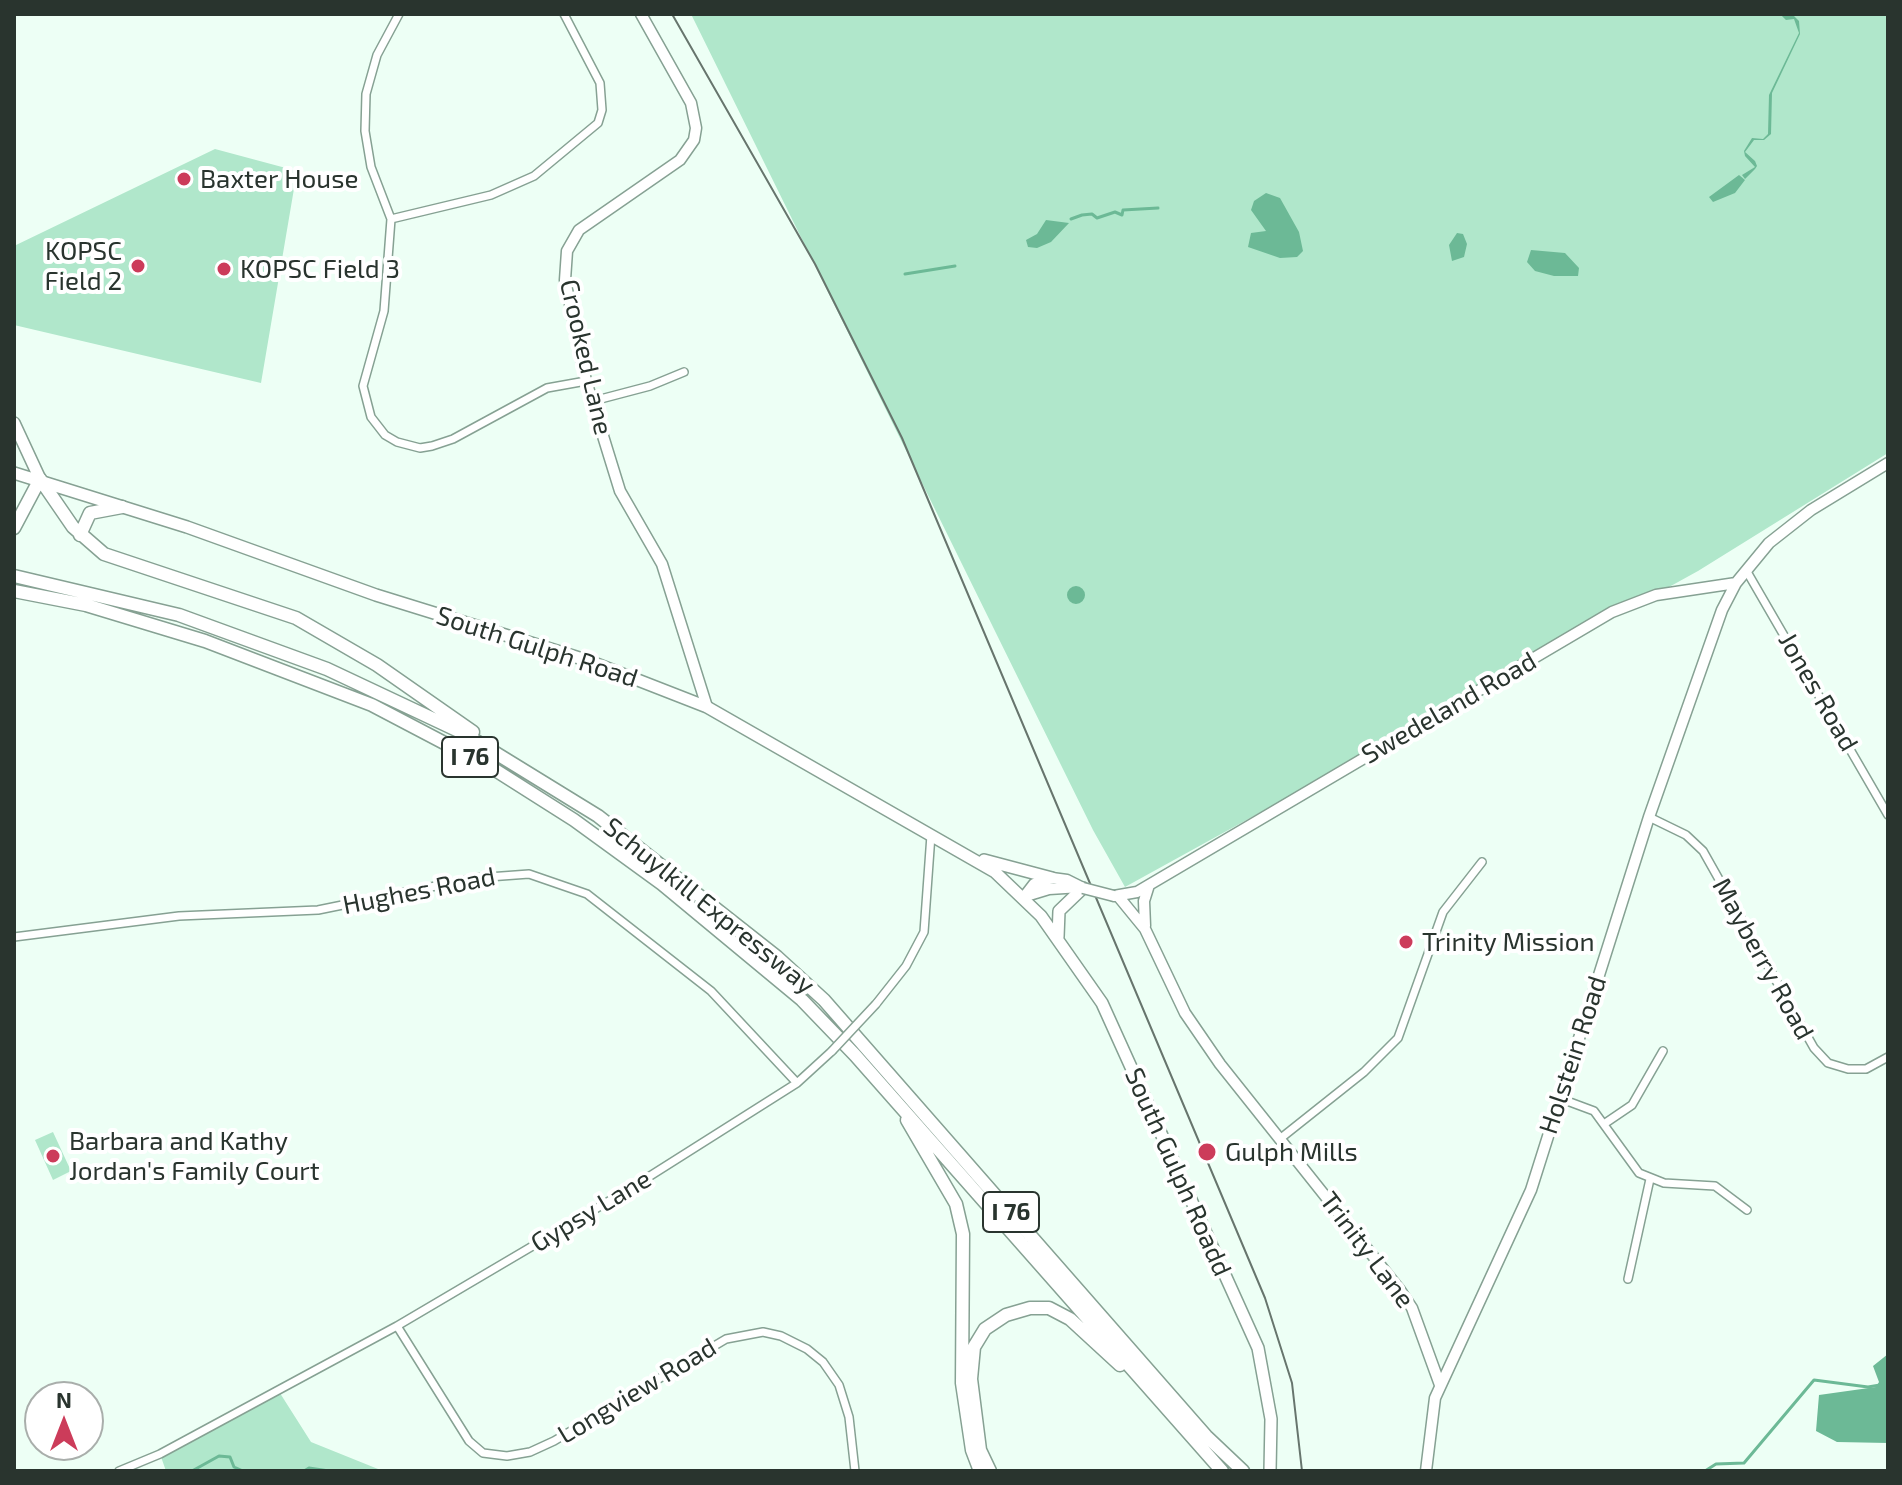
<!DOCTYPE html>
<html>
<head>
<meta charset="utf-8">
<style>
  body { margin:0 }
  #map { position:relative; width:1902px; height:1485px; overflow:hidden; background:#edfff5; font-family:"Exo 2",sans-serif }
  canvas { display:block }
  .frame { position:absolute; inset:0; border:16px solid #29342e; pointer-events:none }
  .north { position:absolute; left:24px; top:1381px; width:80px; height:80px; box-sizing:border-box; background:#fff; border:2px solid #a9aeab; border-radius:50%; rotate:0deg; font-size:22px; font-weight:700; line-height:32px; text-align:center; color:#29342e }
  .north::after { content:''; display:block; margin:auto; width:28px; height:36px; background:#cc3c5a; clip-path:polygon(50% 0,100% 100%,50% 72%,0 100%) }
</style>
</head>
<body>
<div id="map">
<canvas width="1902" height="1485"></canvas>
<div class="frame"></div>
<div class="north">N</div>
</div>
<script>
const c = document.querySelector('canvas').getContext('2d');
c.lineJoin = 'round';
function fillPath(path, color) { c.fillStyle = color; c.fill(path, 'evenodd'); }
const toPath = rows => new Path2D(rows.map(r => 'M' + r).join(''));
function trace(path, color, width, dash) { c.strokeStyle = color; c.lineWidth = width; c.lineCap = dash ? 'butt' : 'round'; c.setLineDash(dash || []); c.stroke(path); }
function write(font, color, halo, rows, align = 'center') {
  c.font = font + ' "Exo 2",sans-serif'; c.lineWidth = 8; c.setLineDash([]); c.textBaseline = 'middle'; c.strokeStyle = halo; c.fillStyle = color; for (const [text, x, y, turn = 0] of rows) {
    c.save(); c.translate(x, y); c.rotate((+turn || 0) * Math.PI / 180); c.textAlign = isNaN(turn) ? turn : align; if (halo) c.strokeText(text, 0, 0); c.fillText(text, 0, 0); c.restore();
  }
}
fillPath(toPath([
  [691,14,1888,14,1888,453,1698,571,1125,887,1093,830],
  [215,149,297,171,261,383,14,325,14,246],
  [53,1132,71,1171,53,1180,35,1140],
  [278,1390,311,1442,383,1471,166,1471,160,1454]
]), '#b0e7cb');
fillPath(toPath([
  [1780,14,1794,16,1799,21,1800,34,1772,93,1771,134,1764,140,1754,140,1745,152,1755,161,1757,166,1755,169,1745,179,1742,175,1755,167,1745,156,1744,151,1752,138,1763,139,1768,134,1769,95,1799,33,1794,19,1786,20],
  [1739,175,1745,180,1735,193,1713,202,1709,197],
  [1266,193,1280,198,1299,232,1303,251,1297,257,1280,258,1248,247,1251,233,1266,231,1251,210,1254,201],
  [1046,220,1069,223,1051,242,1037,248,1028,247,1026,240,1037,234],
  [1457,233,1463,234,1467,244,1464,257,1452,261,1449,245],
  [1531,250,1565,253,1579,268,1578,276,1554,276,1535,271,1527,262],
  '1067 595a9 9 0 1 1 18 0a9 9 0 1 1-18 0Z',
  [1888,1354,1888,1443,1837,1442,1816,1431,1819,1395,1876,1387,1879,1382,1873,1366]
]), '#6cb996');
trace(toPath([
  [1071,219,1082,215,1092,214,1097,218,1115,212,1122,215,1123,210,1158,208],
  [905,274,955,266],
  [192,1471,219,1456,230,1457,234,1467,243,1471],
  [304,1471,309,1468,329,1471],
  [1705,1471,1716,1464,1744,1463,1814,1380,1868,1387,1880,1385]
]), '#6cb996', 3);
const street = toPath([
  [399,14,377,55,366,94,365,131,371,167,391,219,384,311,363,386,371,417,385,435,397,442,420,448,432,446,453,439,547,388,586,381],
  [391,219,491,195,534,176,598,123,602,110,600,83,564,14],
  [593,401,650,386,684,372],
  [1746,570,1888,815],
  [1649,817,1686,835,1703,851,1814,1048,1828,1063,1848,1069,1866,1069,1888,1057],
  [14,937,179,916,318,910,475,878,529,874,587,894,711,991,797,1083],
  [876,1004,906,966,924,932,931,835],
  [1559,1098,1594,1111,1639,1173,1664,1183,1715,1186,1747,1210],
  [1604,1124,1632,1105,1663,1051],
  [1281,1138,1364,1072,1398,1038,1443,912,1482,862],
  [1628,1279,1650,1179],
  [397,1326,469,1441,483,1453,507,1456,530,1452,554,1441,726,1339,763,1332,781,1336,807,1349,823,1362,839,1385,849,1417,855,1471],
  [119,1471,160,1454,397,1326,631,1188,797,1083,832,1051]
]);
const secondary = toPath([
  [641,14,691,103,696,128,694,140,680,160,579,230,567,251,565,280,586,381,620,491,662,564,707,707],
  [1026,896,1049,889,1081,887],
  [1114,896,1137,892,1612,612,1656,595,1736,583],
  [1118,896,1145,929,1185,1013,1220,1064,1400,1290,1412,1308,1440,1385],
  [1024,897,1034,884,1052,878,1067,880,1081,887],
  [1145,926,1144,901,1149,885],
  [1426,1471,1435,1398,1531,1190,1649,817,1722,610,1736,583,1769,543,1811,510,1888,463]
]);
const primary = toPath([
  [14,423,40,479],
  [14,473,187,527,376,595,589,661,707,707,995,872,1041,916,1102,1003,1258,1348,1271,1419,1270,1471],
  [984,860,1052,878],
  [1058,937,1059,911,1083,888]
]);
const highway = toPath([
  [14,528,40,479,73,527,104,554,296,618,377,665,473,732],
  [80,535,90,513,122,507],
  [14,576,179,615,327,669,463,733,598,816,777,957,824,1000,1206,1436,1243,1471],
  [14,591,86,605,205,641,372,705,492,768,574,820,662,884,802,1000,855,1055,1222,1471],
  [907,1120,956,1204,963,1234,962,1383,972,1450,980,1471],
  [990,1471,980,1450,971,1379,974,1347,985,1329,1006,1315,1030,1308,1049,1308,1070,1319,1120,1365]
]);
trace(street, '#86a193', 10);
trace(secondary, '#86a193', 13);
trace(primary, '#86a193', 14);
trace(highway, '#86a193', 15);
trace(street, '#fff', 7);
trace(secondary, '#fff', 10);
trace(primary, '#fff', 11);
trace(highway, '#fff', 12);
trace(toPath([
  [672,14,815,264,902,438,1265,1298,1292,1383,1302,1471]
]), '#67756d', 2);
const streetBridge = toPath([
  [832,1051,876,1004]
]);
const secondaryBridge = toPath([
  [1083,888,1114,896]
]);
trace(streetBridge, '#86a193', 10, []);
trace(secondaryBridge, '#86a193', 13, []);
trace(streetBridge, '#fff', 7);
trace(secondaryBridge, '#fff', 10);
for (const [x, y, r, color] of [
  [184,179,8,"#cc3c5a"],
  [138,266,8,"#cc3c5a"],
  [224,269,8,"#cc3c5a"],
  [1406,942,8,"#cc3c5a"],
  [1207,1152,10,"#cc3c5a"],
  [53,1156,8,"#cc3c5a"]
]) { const dot = new Path2D(); dot.arc(x, y, r, 0, 2 * Math.PI); c.fillStyle = color; c.fill(dot); trace(dot, '#fff', 3); }
for (const [x, y, w] of [
  [470,757,56],
  [1011,1212,56]
]) { const box = new Path2D(); box.roundRect(x - w / 2, y - 20, w, 40, 6); c.fillStyle = '#fff'; c.fill(box); trace(box, '#29342e', 2); }
write('bold 24px', '#29342e', null, [
  ["I 76",470,757],
  ["I 76",1011,1212]
]);
write('26px', '#29342e', '#fff', [
  ["Baxter House",200,179],
  ["KOPSC",122,251,"right"],
  ["Field 2",122,281,"right"],
  ["KOPSC Field 3",240,269],
  ["Trinity Mission",1422,942],
  ["Barbara and Kathy",69,1141],
  ["Jordan's Family Court",69,1171],
  ["Gulph Mills",1225,1152]
], 'left');
write('26px', '#29342e', '#fff', [
  ["Crooked Lane",586,357,77],
  ["South Gulph Road",537,647,18],
  ["Jones Road",1818,692,60],
  ["Swedeland Road",1449,708,-30],
  ["Hughes Road",419,891,-11],
  ["Schuylkill Expressway",709,906,39],
  ["Mayberry Road",1763,959,61],
  ["Holstein Road",1573,1055,-72],
  ["South Gulph Roadd",1178,1172,66],
  ["Gypsy Lane",591,1211,-31],
  ["Trinity Lane",1367,1250,53],
  ["Longview Road",637,1391,-31]
]);
</script>
</body>
</html>
